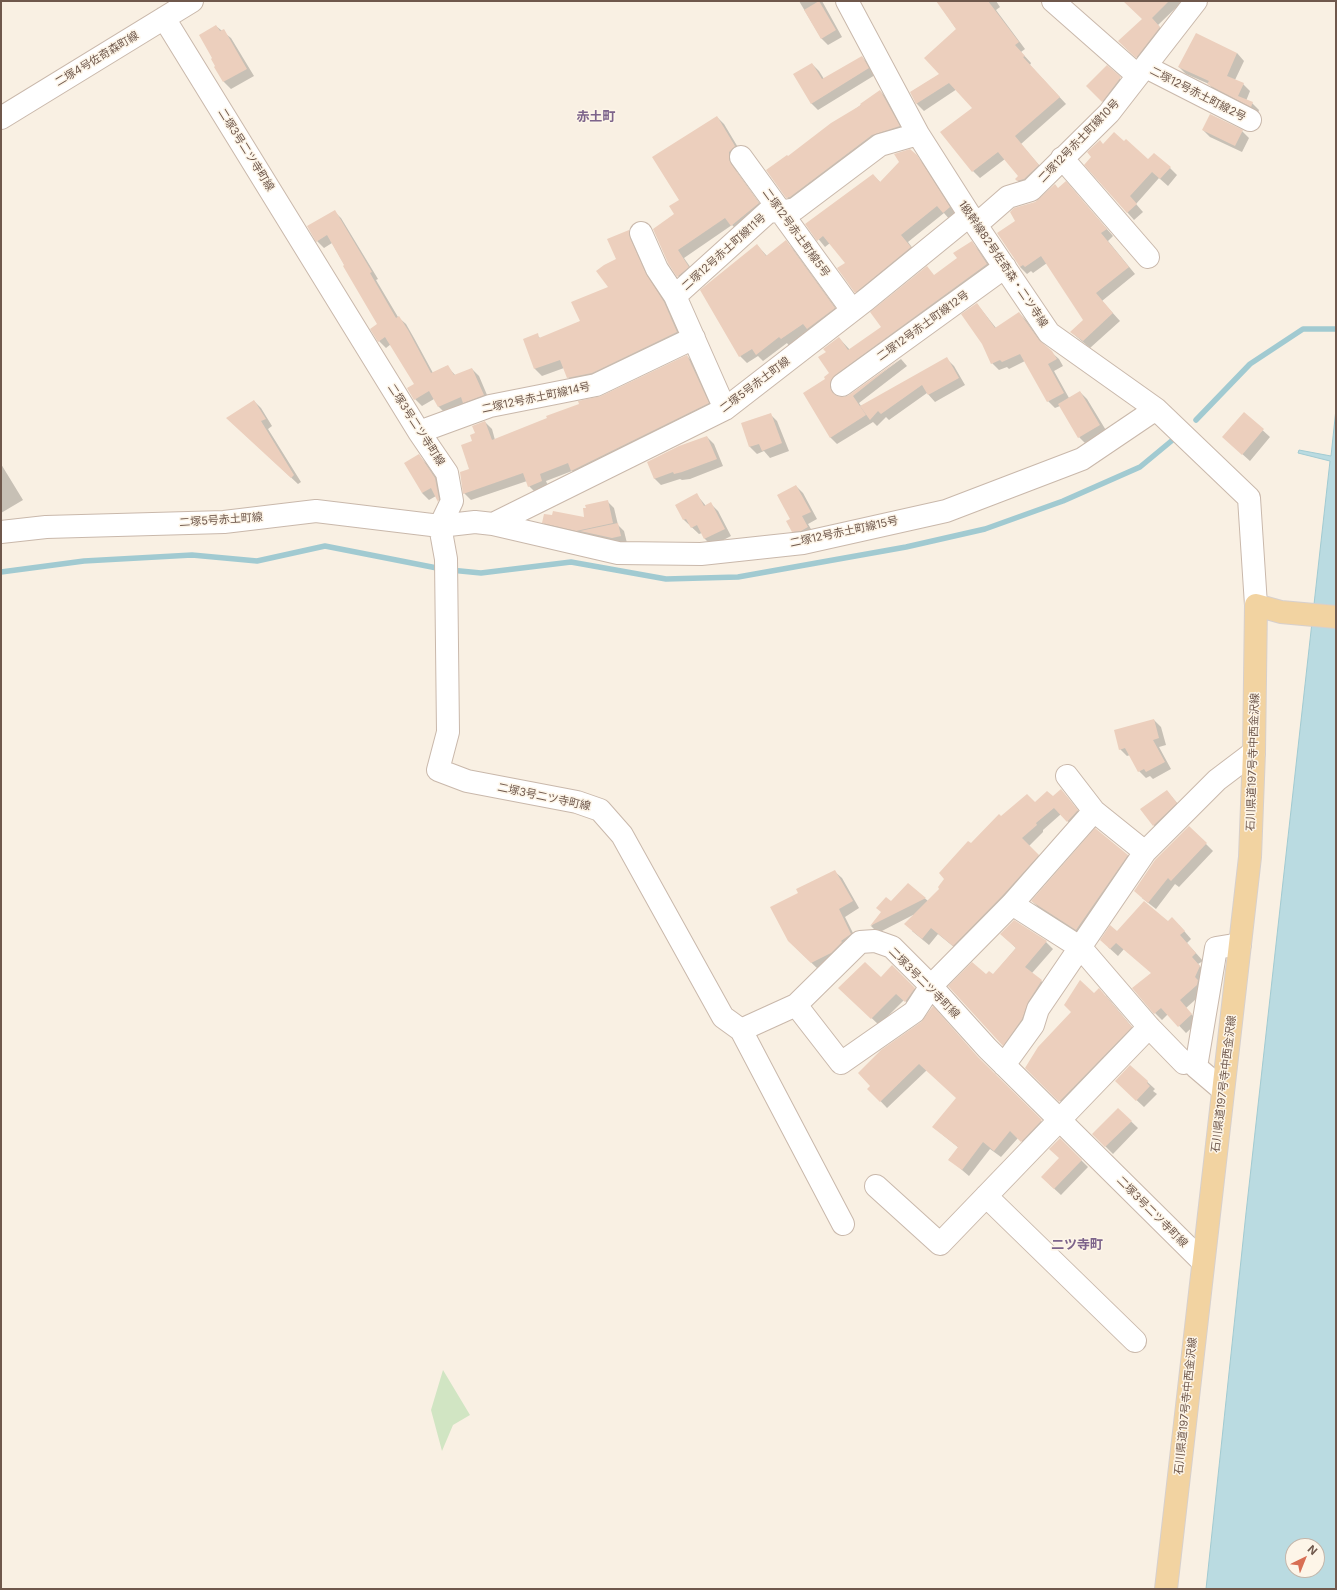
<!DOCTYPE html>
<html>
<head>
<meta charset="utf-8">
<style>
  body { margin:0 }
  #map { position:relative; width:1337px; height:1590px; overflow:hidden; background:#f9f0e3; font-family:Inter,sans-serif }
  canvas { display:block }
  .frame { position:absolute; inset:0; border:2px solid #6f584c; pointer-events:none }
  .north { position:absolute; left:1285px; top:1538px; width:40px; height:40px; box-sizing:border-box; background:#fdf5e8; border:1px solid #c4b6aa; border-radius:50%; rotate:43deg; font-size:11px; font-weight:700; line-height:16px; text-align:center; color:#6f584c }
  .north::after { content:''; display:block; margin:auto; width:14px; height:18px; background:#d86f54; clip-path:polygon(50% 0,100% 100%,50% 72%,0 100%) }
</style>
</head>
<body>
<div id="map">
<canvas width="1337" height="1590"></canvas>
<div class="frame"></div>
<div class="north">N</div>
</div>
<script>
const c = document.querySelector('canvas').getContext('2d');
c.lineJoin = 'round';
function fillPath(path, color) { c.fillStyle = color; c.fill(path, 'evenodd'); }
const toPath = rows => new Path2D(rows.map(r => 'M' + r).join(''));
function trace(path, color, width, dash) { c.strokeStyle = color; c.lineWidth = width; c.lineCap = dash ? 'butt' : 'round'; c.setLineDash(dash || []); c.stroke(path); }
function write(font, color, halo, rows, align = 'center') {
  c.font = font + ' Inter,"Noto Sans JP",sans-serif'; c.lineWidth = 3; c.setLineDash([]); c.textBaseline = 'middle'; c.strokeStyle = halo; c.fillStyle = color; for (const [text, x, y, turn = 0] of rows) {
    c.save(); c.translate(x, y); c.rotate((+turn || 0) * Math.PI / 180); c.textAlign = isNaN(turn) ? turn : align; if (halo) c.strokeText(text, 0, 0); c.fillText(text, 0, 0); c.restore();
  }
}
fillPath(toPath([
  [443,1370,470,1415,453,1425,442,1451,431,1410]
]), '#d1e5c3');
const water = toPath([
  [1336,409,1336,1589,1206,1589,1246,1213,1330,461,1298,453,1299,450,1331,456,1336,409],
  [1293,1546,1317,1546,1317,1570,1293,1570,1293,1546]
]);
fillPath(water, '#badbe1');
trace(water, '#a1cad1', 1);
fillPath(toPath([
  [799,1,822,1,842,37,828,45,821,38],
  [937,1,996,1,1000,7,996,10,1025,49,1021,52,1031,63,1030,65,1066,104,1021,144,1045,172,1025,188,1016,179,1019,176,1005,159,980,178,973,171,973,108,957,89,924,111,917,104,911,92,940,74,957,30],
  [1131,1,1183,1,1158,25,1166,35,1144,64,1126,48,1143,19],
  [216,26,231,38,254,76,231,89,224,82,215,67,216,67],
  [1237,53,1244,61,1235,80,1243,84,1250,91,1246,101,1252,103,1259,110,1258,113,1215,91,1209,84,1186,74,1179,67],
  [862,57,869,64,875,75,818,110,811,103,812,64,819,71,824,79],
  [1107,66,1127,85,1109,108,1087,86],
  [880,91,887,98,906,133,794,205,787,197,788,158],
  [717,117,724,124,742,154,735,166,737,172,765,211,739,232,732,225,684,258,695,274,685,283,678,276,669,262,676,214,680,200],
  [1203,130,1242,131,1249,138,1242,152,1210,137],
  [1103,145,1170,168,1177,175,1168,186,1159,178,1136,204,1143,212,1134,220,1086,165],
  [916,156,924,164,956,215,950,220,944,213,908,242,917,254,863,299,856,292,846,263,830,243,825,247,807,225,873,175,881,183],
  [1058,189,1072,189,1113,236,1108,241,1135,274,1102,301,1120,321,1090,348,1071,332,1085,320,1047,263,1033,273,1031,271,1027,274,1020,267,1016,221,1035,203],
  [334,211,341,218,378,279,376,280,398,317,406,324,414,338,433,373,447,366,456,376,472,369,479,376,490,402,446,414,439,407,434,399,422,406,415,399,416,384,391,344,386,348,379,341,378,324,332,243,324,248,317,241],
  [629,231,636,238,636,246,652,282,671,310,684,339,575,384,568,377,564,368,542,376,535,369,524,340,537,335,541,339,581,321,609,287,617,260],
  [786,242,793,249,841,315,810,331,789,346,787,343,763,361,758,356,747,363,740,356,757,245,767,256],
  [971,242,978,249,994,272,837,388,836,394,837,397,844,398,850,396,901,359,907,366,859,403,861,406,947,359,954,366,965,385,935,402,927,393,889,420,886,417,877,426,873,422,837,444,830,437,827,380,831,373,827,352,839,338,850,350,882,327,935,276,958,258],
  [977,304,996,328,1019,313,1026,320,1043,345,1059,359,1063,366,1054,371,1069,398,1080,392,1087,399,1107,432,1086,444,1079,437,1060,406,1055,408,1048,401,1025,361,1009,369,1007,367,999,370,992,363],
  [687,356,694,363,715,410,579,478,572,471,546,481,549,488,536,493,529,486,527,481,471,500,464,493,470,470,473,442,485,422,492,429,495,440,602,397],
  [254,401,261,408,272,426,268,429,301,482,298,484,235,425],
  [1244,413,1270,437,1250,461,1231,444],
  [770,414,777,421,789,451,770,458,764,451,757,454,750,447,742,424],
  [707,437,714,444,723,466,690,479,682,480,680,479,661,485,654,478],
  [419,456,426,463,442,486,445,508,439,501,436,496,429,500,422,493],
  [1,464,23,500,1,513],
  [796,486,803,493,817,519,808,524,814,534,800,538,793,531,791,519],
  [697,495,706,506,711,504,718,511,731,536,712,546,705,539,702,533,699,534,684,520,676,506],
  [607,501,614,508,618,525,624,531,627,543,619,545,550,529,543,522,586,518],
  [1154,720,1161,727,1166,745,1159,747,1171,769,1153,779,1150,776,1146,778,1139,771,1130,755,1127,756,1120,749],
  [1061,790,1084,818,1075,829,1061,814,1043,830,1043,832,1029,846,1045,862,960,952,938,934,929,945,912,931,913,915,878,933,871,926,908,884,928,901,940,889,971,844,1001,818,1035,803,1053,798],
  [1167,791,1183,810,1160,833,1142,810],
  [1189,827,1213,851,1179,887,1175,884,1156,909,1142,898],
  [1128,855,1135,862,1084,937,1039,908,1032,901],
  [834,871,842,878,859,908,845,917,857,941,819,970,796,948,800,894],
  [1168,922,1179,925,1191,939,1187,943,1203,961,1198,964,1207,973,1204,992,1186,1008,1198,1022,1186,1033,1168,1014,1162,1020,1155,1013,1152,973,1124,949,1118,956,1108,947,1117,933],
  [1001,934,1046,942,1053,949,1032,973,1049,988,1010,1052,1003,1045,993,975,1016,948],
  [893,967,921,995,913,1008,904,1000,879,1025,847,995,881,979],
  [1094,994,1106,996,1138,1034,1067,1108,1026,1067],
  [882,1051,984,1064,1048,1128,1029,1148,1018,1138,1001,1157,990,1149,969,1176,949,1159,959,1148,933,1127,957,1098,927,1070,887,1108,869,1089,871,1086],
  [1130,1066,1155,1089,1153,1091,1157,1094,1144,1107,1116,1081],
  [1118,1109,1138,1128,1113,1154,1093,1134],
  [1060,1139,1088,1167,1061,1195,1049,1184,1060,1158]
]), '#0003');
trace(toPath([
  [1196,420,1250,364,1303,329,1336,329],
  [450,570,481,573,571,562,666,579,738,577,906,547,985,529,1063,501,1140,467,1175,438],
  [1,572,84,561,192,555,257,561,325,546,442,569]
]), '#a1cad1', 5.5);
fillPath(toPath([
  [819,1,836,30,821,39,804,10],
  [936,1,988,1,1019,42,1015,45,1025,56,1023,57,1060,97,1015,136,1039,165,1024,179,1017,181,1015,179,1018,176,998,152,972,172,940,132,972,108,949,83,916,104,910,92,939,74,924,58,956,29],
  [1123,1,1169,1,1152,18,1160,27,1136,58,1118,41,1142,19],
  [216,25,220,31,224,29,247,69,223,82,214,67,215,66,211,59,212,58,199,35],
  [1196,33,1237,53,1227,76,1244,83,1238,96,1253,102,1251,107,1207,84,1209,81,1178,67],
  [862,56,869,68,811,104,793,74,812,63,822,79],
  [1107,65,1121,77,1102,102,1086,86],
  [880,90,900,126,872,135,790,197,786,198,766,170,787,155,788,156,831,123,861,105,860,104],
  [1210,114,1243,130,1235,146,1202,130],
  [717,116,735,146,729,152,729,159,731,164,759,203,731,226,725,218,678,250,689,267,677,277,668,263,653,229,674,214,669,206,679,200,652,157],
  [1114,132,1124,141,1126,139,1148,159,1154,153,1171,167,1160,179,1152,172,1130,196,1137,204,1127,213,1084,165,1091,157,1087,152,1100,140,1103,144],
  [910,149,917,155,950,207,943,213,937,206,901,235,911,247,855,293,837,268,845,263,823,236,817,241,805,224,873,174,880,182,899,162,894,154],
  [1066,181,1107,229,1101,233,1129,267,1096,293,1113,313,1083,341,1070,332,1083,320,1041,256,1025,267,1023,265,1020,267,997,233,1015,221,1010,212,1014,208,1035,202,1055,184,1058,188],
  [335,210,372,272,370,273,396,318,399,316,408,330,431,373,448,365,454,375,472,368,484,395,463,403,461,397,438,407,429,391,414,400,407,388,414,384,385,337,378,342,370,329,377,324,343,266,344,265,327,235,316,242,307,226],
  [629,230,630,238,646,274,664,302,677,332,592,373,567,378,560,360,534,369,523,339,538,333,539,338,580,321,571,302,608,287,596,271,604,265,616,259,607,239],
  [786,240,835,308,807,329,803,324,781,339,779,337,756,355,752,349,739,357,700,290,757,244,766,256],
  [972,241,987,264,835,375,831,380,830,386,832,392,837,396,844,397,849,395,901,358,853,396,866,415,830,438,803,393,825,379,824,377,829,373,818,357,826,352,823,349,839,337,848,350,881,327,870,312,927,266,934,275,957,258,953,253],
  [977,303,995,328,1019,312,1039,340,1052,351,1057,359,1048,364,1064,393,1047,402,1020,354,1002,362,1000,360,991,364,982,344,961,314],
  [687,355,709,403,571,471,568,463,540,474,542,481,528,487,523,473,463,494,460,472,469,469,461,445,472,441,470,435,475,433,472,426,485,421,492,440,547,418,546,416,579,404,578,401,601,396],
  [947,357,959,378,928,395,922,385,881,414,878,411,870,420,860,406],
  [1080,391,1100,425,1078,438,1058,404],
  [254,400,266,419,261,421,294,475,291,478,226,418],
  [1244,412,1264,429,1242,455,1222,437],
  [771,413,782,443,762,451,759,444,749,447,741,423],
  [707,436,717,459,682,472,674,474,673,472,654,479,647,462,679,446],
  [419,454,435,478,439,499,438,502,431,488,422,493,404,463],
  [796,485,811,512,802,516,808,527,801,531,792,532,786,521,790,519,777,495],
  [697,493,704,506,711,502,725,529,704,539,697,525,691,528,686,519,683,520,675,505],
  [608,500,613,523,576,531,542,523,544,514,552,515,553,511,584,517,583,508,586,508,585,505],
  [618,523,621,536,612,538,580,531],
  [1154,719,1159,738,1153,740,1165,762,1146,772,1144,769,1138,772,1125,748,1119,750,1114,730],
  [1061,789,1078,810,1067,822,1054,808,1036,823,1037,825,1022,838,1039,855,1003,895,953,946,931,928,922,939,904,924,939,889,938,887,944,879,939,873,968,841,971,843,999,814,1001,816,1027,794,1035,802,1047,791,1053,796],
  [1167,790,1177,803,1153,826,1140,809],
  [1189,826,1207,843,1171,881,1168,878,1148,903,1134,891,1155,860],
  [1095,828,1128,855,1076,930,1031,901],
  [835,870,853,901,839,909,851,934,841,941,842,942,831,953,811,963,788,941,770,907,798,893,796,889],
  [908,883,926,898,870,926,881,912,876,908,886,897,891,901],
  [1144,901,1168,921,1172,917,1185,931,1180,935,1196,953,1192,957,1200,966,1195,977,1198,980,1197,985,1180,1000,1192,1014,1178,1027,1161,1008,1154,1014,1132,988,1151,973,1116,943,1110,949,1100,940,1110,925,1117,931],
  [1014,920,1047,941,1025,967,1042,980,1028,1002,1022,1019,1003,1046,948,986,972,962,986,974,989,971,993,974,1016,948,1000,934],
  [865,962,881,977,892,965,915,988,905,1002,896,994,871,1019,838,988],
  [1080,980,1094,993,1099,988,1132,1027,1059,1102,1025,1068,1038,1047,1071,1012,1064,1005],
  [933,1006,978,1057,1042,1120,1021,1142,1010,1131,994,1151,983,1142,962,1170,948,1160,958,1147,932,1127,956,1098,919,1064,880,1102,867,1089,870,1086,858,1073,881,1050,921,1022],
  [1130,1065,1148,1081,1147,1083,1150,1086,1136,1101,1115,1081],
  [1118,1108,1132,1121,1105,1147,1092,1134],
  [1060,1138,1082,1160,1054,1189,1041,1177,1059,1158,1049,1149]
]), '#eccfbd');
const minor = toPath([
  [847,1,918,134,976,225,1049,333,1156,409,1249,498,1256,605],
  [1053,1,1137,75],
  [164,18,419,432,447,473,452,501,440,526,446,559,448,732,438,770,467,781,577,802,600,810,622,835,723,1017,741,1030,796,1005,860,942,875,941,892,947,931,986,987,1048,1203,1262],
  [1146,67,1250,120],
  [1,118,192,1],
  [741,157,852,310],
  [1062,158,1148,257],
  [976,225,1008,197,1031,190,1109,113,1196,1],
  [641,233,657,269,675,296,725,409],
  [675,296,769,211,781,212,795,209,880,145,918,134],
  [842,385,1005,267],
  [419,432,490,406,596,385,694,338],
  [493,524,725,409,867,299,970,215],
  [1,532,46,527,224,522,316,511,440,526,475,522,493,524,618,553,701,554,803,543,946,511,1082,459,1156,409],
  [1067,776,1094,811],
  [1012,904,1081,948,1149,1027,1184,1063],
  [796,1005,841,1063,914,1012,931,986,1012,904,1094,811,1145,852,1217,780,1254,752],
  [741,1030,843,1224],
  [1004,1065,1033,1025,1038,1009,1145,852],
  [1223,1090,1196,1067,1216,948,1240,944],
  [876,1186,940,1244,1149,1027],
  [986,1196,1135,1341]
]);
const major = toPath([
  [1166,1589,1250,857,1254,752,1256,605,1281,612,1336,617]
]);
trace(minor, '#c9b8ab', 24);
trace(major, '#d7d0cd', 24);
trace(minor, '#fff', 22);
trace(major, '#f2d3a1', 22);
write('11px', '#6f584c', '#fdf5e8', [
  ["二塚4号佐奇森町線",97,59,-31],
  ["二塚12号赤土町線2号",1198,94,27],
  ["二塚12号赤土町線10号",1079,141,-46],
  ["二塚3号二ツ寺町線",246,150,58],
  ["二塚12号赤土町線5号",796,233,54],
  ["二塚12号赤土町線11号",724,252,-42],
  ["1級幹線82号佐奇森・二ツ寺線",1003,264,56],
  ["二塚12号赤土町線12号",923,326,-36],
  ["二塚5号赤土町線",755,385,-37],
  ["二塚12号赤土町線14号",536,398,-12],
  ["二塚3号二ツ寺町線",416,425,57],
  ["二塚5号赤土町線",221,520,-4],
  ["二塚12号赤土町線15号",844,532,-12],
  ["石川県道197号寺中西金沢線",1253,762,-88],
  ["二塚3号二ツ寺町線",544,797,12],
  ["二塚3号二ツ寺町線",924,983,45],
  ["石川県道197号寺中西金沢線",1224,1084,-83],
  ["二塚3号二ツ寺町線",1152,1212,45],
  ["石川県道197号寺中西金沢線",1186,1406,-84]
]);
write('bold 13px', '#7d648b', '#fdf5e8', [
  ["赤土町",596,117],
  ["二ツ寺町",1077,1245]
]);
</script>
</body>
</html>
